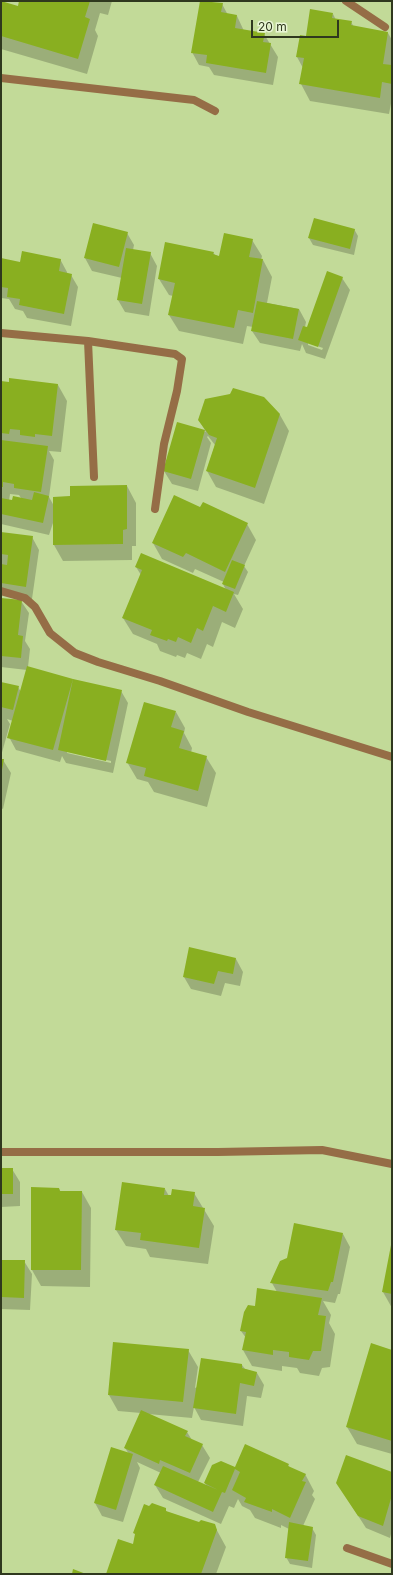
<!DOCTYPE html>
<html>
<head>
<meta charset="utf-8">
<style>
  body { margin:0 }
  #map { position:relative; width:393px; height:1575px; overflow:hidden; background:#c2da98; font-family:Inter,sans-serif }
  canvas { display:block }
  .frame { position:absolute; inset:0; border:2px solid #2f381e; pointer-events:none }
  .scale { position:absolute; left:251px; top:20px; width:88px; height:18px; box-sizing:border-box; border:2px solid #2f381e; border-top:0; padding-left:5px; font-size:12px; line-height:14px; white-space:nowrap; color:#2f381e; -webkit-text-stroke:3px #e9f6d5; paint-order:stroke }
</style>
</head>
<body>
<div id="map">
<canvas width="393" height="1575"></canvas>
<div class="frame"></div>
<div class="scale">20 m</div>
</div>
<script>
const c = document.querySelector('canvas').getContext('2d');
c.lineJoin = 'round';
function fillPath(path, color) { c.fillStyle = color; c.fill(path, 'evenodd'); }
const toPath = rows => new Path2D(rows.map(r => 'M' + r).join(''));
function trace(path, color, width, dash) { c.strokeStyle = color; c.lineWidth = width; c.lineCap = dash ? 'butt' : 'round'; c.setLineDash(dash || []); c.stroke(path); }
fillPath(toPath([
  [20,1,112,1,108,15,100,13,95,30,98,36,87,74,1,49,1,2,19,7],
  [201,1,222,4,228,15,237,16,244,31,264,34,278,57,273,85,214,75,209,67,199,65,192,52],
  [333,14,336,20,351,22,354,27,388,33,392,40,392,98,389,114,310,101,301,84,303,68,297,57,306,37],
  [354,229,358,236,354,255,313,245,309,238],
  [127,233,134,245,133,250,150,253,157,266,149,316,125,312,118,300,122,278,92,271,85,258],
  [252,240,262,256,261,260,263,260,272,277,267,303,299,309,306,322,305,327,308,328,342,278,350,290,325,359,306,353,302,344,300,351,260,343,252,331,253,327,247,326,243,344,179,331,169,315,173,296,169,295,159,279,213,252,215,255,220,257],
  [308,343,323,348,322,350,308,345],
  [1,259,21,263,60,259,67,272,67,274,71,275,78,287,71,326,27,318,23,311,15,309,9,299,1,298],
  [1,382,58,385,67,401,61,452,49,451,54,460,49,497,54,506,71,497,127,486,136,503,136,546,132,546,132,560,63,561,54,545,54,520,49,535,1,524],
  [10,494,19,495,21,498,9,501],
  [280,415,289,431,264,504,216,487,207,471,215,445,208,436,207,437,211,443,198,491,172,484,164,471,178,423,206,432,199,420],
  [200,508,247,524,256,540,244,566,248,572,238,595,234,594,243,609,235,628,222,622,213,647,207,644,201,659,187,653,185,658,177,655,176,657,160,651,157,644,133,634,123,618,141,575,136,567,226,590,223,584,224,582,195,569,193,573,162,559,153,543],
  [1,533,32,537,39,550,32,599,1,595],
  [1,599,21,601,29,613,25,641,30,649,28,667,73,680,121,691,128,703,113,773,66,763,62,756,60,762,16,750,9,737,13,721,7,719,10,724,1,756,1,683,18,687,21,692,27,670,1,667],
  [67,751,111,761,111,763,67,753],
  [176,712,185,728,184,733,192,748,191,753,206,757,216,773,207,807,154,792,148,782,137,779,127,762],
  [1,760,3,760,11,773,3,809,1,808],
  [190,949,236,959,243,972,240,986,225,983,221,996,191,989,184,977],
  [1,1169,12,1169,20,1182,20,1206,1,1207],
  [59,1189,61,1192,82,1192,91,1208,90,1287,41,1286,32,1270],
  [165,1189,169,1196,194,1193,214,1226,208,1264,150,1257,146,1249,126,1246,116,1230],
  [343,1234,350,1247,340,1294,338,1294,335,1303,323,1301,331,1315,329,1323,335,1334,330,1367,322,1368,319,1376,300,1373,297,1368,282,1366,282,1371,252,1366,243,1350,246,1338,241,1331,256,1307,277,1292,272,1283],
  [392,1246,392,1308,383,1292],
  [1,1261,24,1261,32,1274,30,1310,1,1309],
  [188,1350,198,1367,195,1388,242,1365,245,1369,257,1373,264,1385,261,1398,247,1396,243,1426,201,1420,194,1407,192,1418,148,1414,187,1432,192,1440,202,1445,210,1458,198,1482,207,1487,205,1483,235,1469,288,1465,290,1468,305,1474,314,1491,312,1495,315,1499,303,1526,312,1528,316,1535,312,1568,290,1564,286,1557,289,1529,281,1525,281,1528,255,1518,250,1510,242,1506,238,1499,234,1508,229,1506,221,1524,163,1498,155,1485,161,1473,137,1462,140,1468,123,1522,102,1516,95,1503,129,1454,125,1448,141,1413,118,1411,109,1395],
  [392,1351,392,1454,357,1444,347,1427],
  [392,1473,392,1530,390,1538,366,1528,337,1483],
  [165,1509,167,1512,200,1524,214,1525,226,1547,216,1574,107,1574]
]), '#0003');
fillPath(toPath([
  [1,1,18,6,19,1,90,1,85,17,90,19,78,59,1,36],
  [200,1,223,3,221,12,237,15,235,28,265,33,263,42,271,43,266,73,206,63,207,55,191,53],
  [310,9,333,13,332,18,352,21,351,25,388,32,383,64,392,65,392,84,382,82,380,98,299,84,304,58,296,57,300,35,306,36],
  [314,218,355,229,350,249,308,238],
  [93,223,128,232,119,267,84,258],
  [224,233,253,239,249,257,263,259,253,313,238,310,234,328,168,315,175,283,158,279,165,242,214,252,213,254,219,256],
  [126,248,151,252,142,304,117,300],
  [22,251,61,259,59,271,72,274,64,314,19,305,20,299,7,297,8,288,1,287,1,258,20,262],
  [327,271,343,277,318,347,298,340,303,326,307,327],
  [257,301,299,309,293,339,251,331],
  [9,378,58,384,52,436,35,434,35,437,20,435,20,430,10,429,9,434,1,433,1,381,9,382],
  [233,388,264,397,280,414,255,488,206,471,217,438,209,435,198,420,205,399,230,394],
  [177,422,205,430,191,479,163,471],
  [1,440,48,446,41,492,14,488,14,484,3,482,3,487,1,487],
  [127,485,127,529,123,530,123,544,53,545,53,497,70,496,70,486],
  [34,492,49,496,43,523,1,514,1,498,12,500,13,496,32,500],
  [174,495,200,507,203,502,248,523,225,572,186,553,183,557,152,543],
  [1,532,33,536,26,587,1,583,1,564,7,565,8,555,1,554],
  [141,553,234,592,226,612,213,606,203,631,197,628,191,643,178,637,176,642,168,639,167,641,150,635,152,630,122,618,142,570,135,567],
  [232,560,245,565,235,589,222,584],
  [1,598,22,600,18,635,23,636,21,658,1,656],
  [27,666,73,679,53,750,7,738],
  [73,679,122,690,106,761,58,750],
  [1,682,19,686,13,710,1,707],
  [144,702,176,711,171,727,184,731,179,748,207,756,198,791,144,776,146,768,126,763],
  [1,759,4,759,2,770,1,770],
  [189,947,236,958,233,974,218,971,214,984,183,977],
  [1,1168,13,1168,13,1194,1,1194],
  [122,1182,165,1188,164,1195,171,1195,172,1189,195,1192,193,1206,205,1208,199,1248,140,1240,141,1233,115,1230],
  [31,1187,59,1188,60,1191,82,1191,81,1270,31,1270],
  [294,1223,343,1233,333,1282,331,1282,328,1291,270,1283,280,1261,287,1258],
  [391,1245,392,1245,392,1294,382,1292],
  [1,1260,25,1260,24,1298,1,1297],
  [257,1288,322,1298,318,1315,326,1316,321,1351,313,1351,309,1360,289,1357,289,1352,273,1350,273,1355,242,1350,246,1332,240,1331,244,1312,248,1305,255,1306],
  [113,1342,189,1349,183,1402,108,1395],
  [371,1343,392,1350,392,1441,346,1427],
  [201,1358,242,1364,242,1368,257,1372,254,1386,240,1383,236,1414,193,1408],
  [141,1410,188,1431,185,1436,203,1444,190,1473,160,1460,159,1464,124,1448],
  [245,1444,289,1464,288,1466,306,1474,302,1481,306,1482,290,1518,272,1509,272,1512,244,1502,246,1498,232,1490,240,1472,235,1469,225,1493,222,1492,213,1512,154,1485,163,1466,218,1490,204,1483,212,1465,221,1461,235,1467],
  [111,1447,133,1454,116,1510,94,1503],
  [346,1455,392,1472,392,1495,383,1526,358,1516,336,1483],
  [152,1503,166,1508,166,1511,199,1522,201,1520,215,1524,217,1530,201,1574,106,1574,118,1539,133,1544,135,1534,133,1533,144,1504,149,1506],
  [289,1522,313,1527,308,1561,285,1558],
  [73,1569,86,1574,72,1574]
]), '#89af20');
trace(toPath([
  [346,1,385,27],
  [1,78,194,100,215,111],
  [1,333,88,341,94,477],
  [88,341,175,354,182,359,177,391,164,444,155,509],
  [1,591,25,598,35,607,50,633,75,653,98,662,160,681,248,712,392,757],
  [1,1152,218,1152,322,1150,392,1164],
  [347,1548,392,1564]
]), '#956d46', 8);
</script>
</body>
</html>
